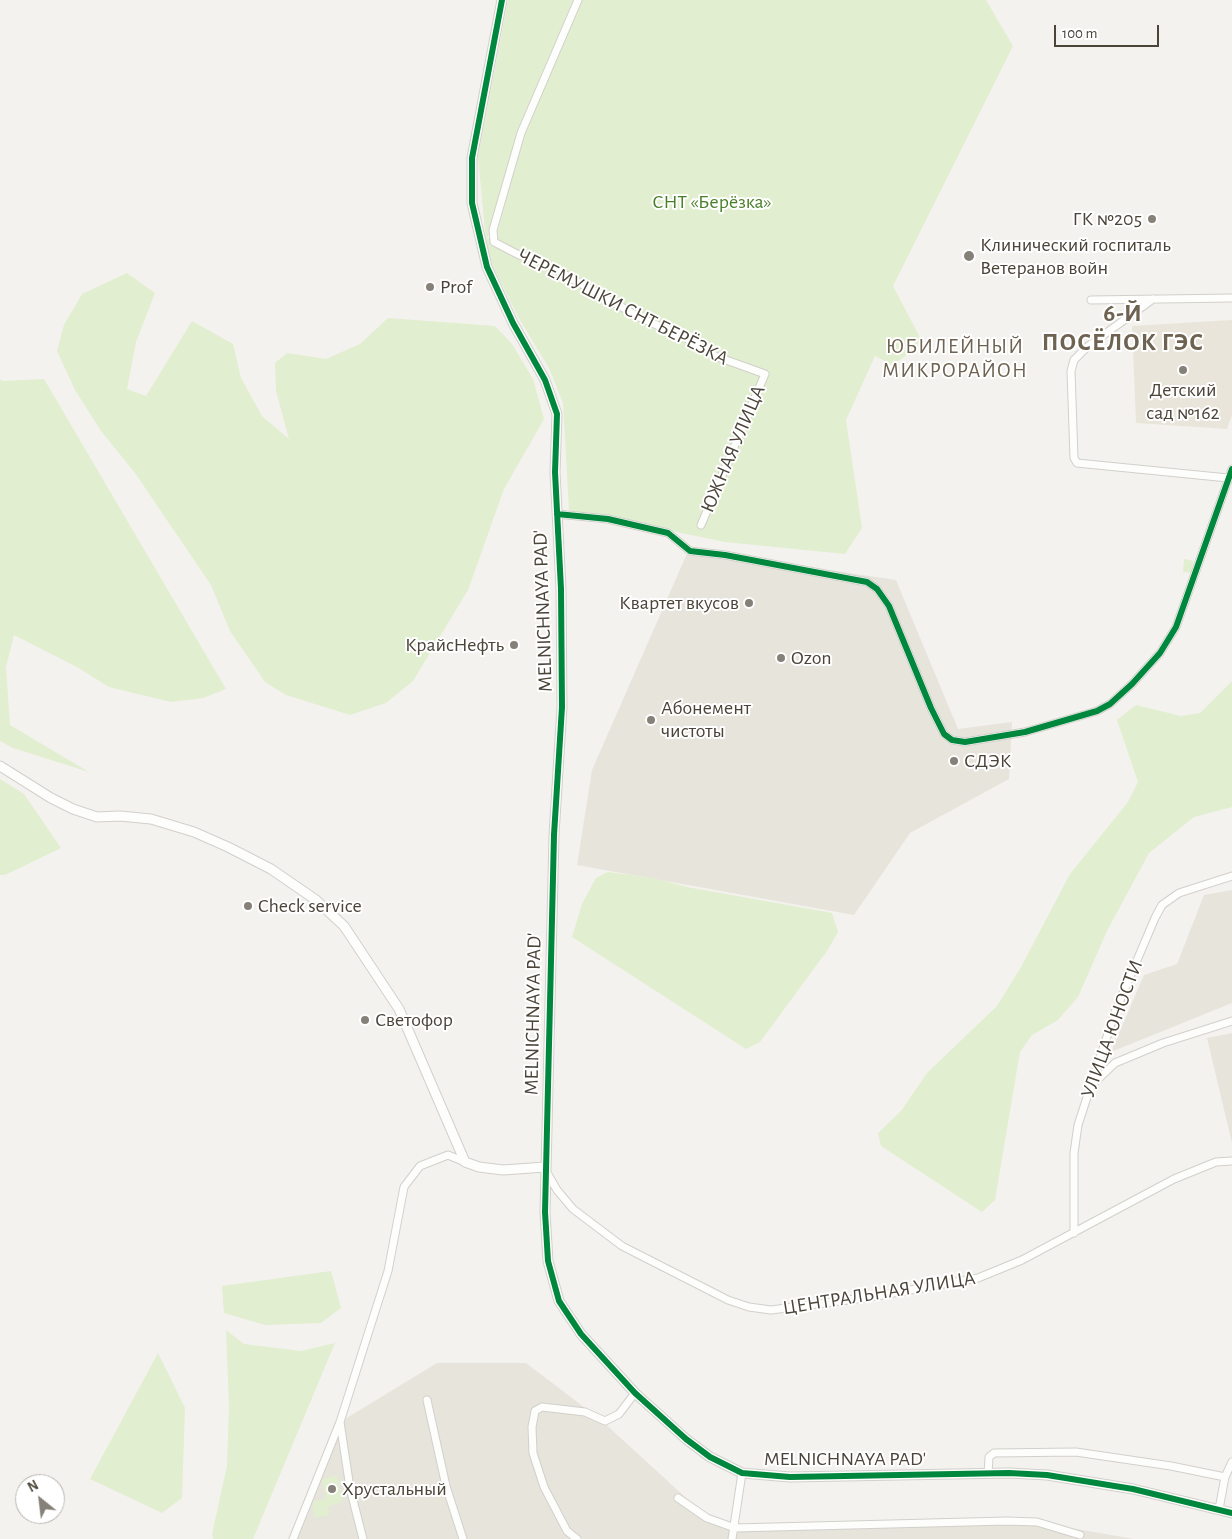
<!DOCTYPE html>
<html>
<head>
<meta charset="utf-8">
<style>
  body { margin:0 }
  #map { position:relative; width:1232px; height:1539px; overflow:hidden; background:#f4f2ee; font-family:"Alegreya Sans",sans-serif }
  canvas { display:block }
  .north { position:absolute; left:15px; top:1474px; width:50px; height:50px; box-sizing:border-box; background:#fff; border:1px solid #b7b4b0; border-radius:50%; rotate:331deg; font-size:14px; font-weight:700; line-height:20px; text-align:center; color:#4b4439 }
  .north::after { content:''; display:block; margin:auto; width:18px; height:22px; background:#868178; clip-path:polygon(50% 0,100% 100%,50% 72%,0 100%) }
  .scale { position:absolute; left:1054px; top:25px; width:105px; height:22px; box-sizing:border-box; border:2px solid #4b4439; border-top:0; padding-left:6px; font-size:15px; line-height:18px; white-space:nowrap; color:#4b4439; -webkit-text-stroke:4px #fff; paint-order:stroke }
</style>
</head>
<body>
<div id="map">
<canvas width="1232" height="1539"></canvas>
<div class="north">N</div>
<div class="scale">100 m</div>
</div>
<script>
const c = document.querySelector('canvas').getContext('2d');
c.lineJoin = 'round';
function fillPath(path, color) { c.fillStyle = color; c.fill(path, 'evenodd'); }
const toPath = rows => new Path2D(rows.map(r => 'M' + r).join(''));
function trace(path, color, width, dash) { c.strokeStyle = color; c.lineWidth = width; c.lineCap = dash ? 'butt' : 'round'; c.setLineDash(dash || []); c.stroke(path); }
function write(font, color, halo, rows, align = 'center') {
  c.font = font + ' "Alegreya Sans",sans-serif'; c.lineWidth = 4; c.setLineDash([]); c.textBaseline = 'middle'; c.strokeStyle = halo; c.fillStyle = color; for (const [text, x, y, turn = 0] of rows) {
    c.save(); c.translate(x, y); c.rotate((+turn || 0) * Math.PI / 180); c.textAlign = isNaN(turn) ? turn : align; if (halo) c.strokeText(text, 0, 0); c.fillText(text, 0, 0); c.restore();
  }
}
fillPath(toPath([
  [689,549,896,580,958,729,1012,722,1009,779,910,833,854,915,577,865,592,770],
  [1232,890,1232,1003,1111,1052,1144,975,1177,964,1204,895],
  [1232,1033,1232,1143,1207,1038],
  [437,1363,526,1363,601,1420,707,1517,735,1528,1037,1522,1134,1539,294,1539,340,1422]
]), '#e7e4dc');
fillPath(toPath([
  [1232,320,1232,415,1227,429,1136,423,1132,326]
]), '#eae5da');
fillPath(toPath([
  [508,0,573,0,518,130,487,240,498,230,524,135,582,0,986,0,1013,46,893,286,923,343,893,365,875,356,846,420,862,528,845,554,725,542,569,510,563,403,549,368,518,317,493,267,486,241,478,157],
  [127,273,155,293,136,342,127,389,146,396,192,321,233,344,241,378,262,416,289,439,276,391,275,363,287,353,326,359,360,344,388,318,495,326,512,344,533,379,544,419,504,489,468,590,413,681,386,703,350,715,286,695,265,682,230,631,211,585,135,473,101,431,75,390,57,351,64,325,82,294],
  [0,379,3,381,44,379,226,689,203,698,171,702,109,687,77,667,14,635,6,667,10,725,89,772,13,748,0,741],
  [1184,559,1193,561,1192,573,1183,572],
  [1232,681,1232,807,1194,817,1149,853,1107,931,1078,997,1058,1020,1032,1035,1020,1052,995,1200,982,1212,881,1146,878,1133,901,1111,927,1073,997,1006,1021,967,1070,874,1128,802,1138,782,1117,720,1136,705,1181,716,1200,713],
  [0,779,24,794,61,848,5,875,0,875],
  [608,872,654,878,687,887,832,913,838,932,827,951,760,1042,746,1049,572,937,582,904,596,878],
  [331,1271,341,1308,321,1323,265,1325,224,1313,222,1286],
  [226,1330,244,1344,301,1351,335,1343,253,1539,213,1539,212,1534,227,1466,229,1405],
  [158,1353,185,1408,182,1498,162,1513,90,1479],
  [337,1475,343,1502,328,1506,329,1515,315,1518,312,1502,326,1498,322,1479]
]), '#e1eecf');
const minor = toPath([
  [578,0,521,133,493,230,494,242,519,255,543,262,639,317,692,341,715,356,765,374,701,525],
  [1153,299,1087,347,1074,360,1071,371,1074,458,1077,463,1228,478],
  [1091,300,1232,298],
  [557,514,608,519,668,533,690,551,725,555,867,582,877,589,889,606,931,708,944,734,952,740,965,742,1025,732,1097,711,1110,704,1132,684,1160,653,1176,627,1232,469],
  [1093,1084,1115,1063,1163,1043,1232,1021],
  [546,1171,557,1190,573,1209,622,1246,728,1300,749,1307,771,1310,871,1297,978,1278,1022,1260,1174,1179,1216,1162,1232,1161],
  [1074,1233,1074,1153,1078,1125,1115,1012,1155,918,1162,905,1179,893,1232,876],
  [427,1400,446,1486,463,1539],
  [340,1422,350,1488,363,1539],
  [988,1474,989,1457,994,1453,1076,1452,1171,1466,1225,1477],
  [678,1498,707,1518,735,1528,1007,1521,1037,1522,1080,1535],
  [1219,1509,1225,1477,1232,1462],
  [293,1539,340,1422,388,1271,404,1187,420,1166,448,1155,465,1162],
  [577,1539,567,1531,544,1487,533,1453,532,1427,535,1411,542,1407,585,1412,605,1421,619,1414,635,1393],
  [732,1539,742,1473]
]);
const tertiary = toPath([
  [502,0,472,158,472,203,487,267,513,323,545,380,557,414,555,472,561,589,562,707,554,835,545,1212,548,1261,559,1301,581,1334,635,1393,686,1439,710,1457,742,1473,790,1477,1009,1473,1047,1475,1133,1489,1232,1513],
  [0,766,51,798,73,809,97,817,120,816,151,819,194,832,228,847,271,869,316,900,344,926,399,1009,465,1162,479,1167,503,1170,545,1167]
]);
trace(minor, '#d2d0cb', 9);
trace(tertiary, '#d2d0cb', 11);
trace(minor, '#fdfdfc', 7);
trace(tertiary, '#fdfdfc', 9);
trace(toPath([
  [502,0,472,158,472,203,487,267,513,323,545,380,557,414,555,472,561,589,562,707,554,835,545,1212,548,1261,559,1301,581,1334,635,1393,686,1439,710,1457,742,1473,790,1477,1009,1473,1047,1475,1133,1489,1232,1513],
  [557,514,608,519,668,533,690,551,725,555,867,582,877,589,889,606,931,708,944,734,952,740,965,742,1025,732,1097,711,1110,704,1132,684,1160,653,1176,627,1232,469]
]), '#00873e', 6);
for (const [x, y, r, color] of [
  [1152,219,5,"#868178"],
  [969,256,6,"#868178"],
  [430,287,5,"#868178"],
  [1183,370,5,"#868178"],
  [749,603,5,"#868178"],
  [514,645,5,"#868178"],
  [781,658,5,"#868178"],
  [651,720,5,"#868178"],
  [954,761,5,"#868178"],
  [248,906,5,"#868178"],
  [365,1020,5,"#868178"],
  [332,1489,5,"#868178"]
]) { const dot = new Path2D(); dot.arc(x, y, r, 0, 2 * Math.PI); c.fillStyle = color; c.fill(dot); trace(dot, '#fff', 2); }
write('20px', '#4a7f2a', '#fff', [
  ["СНТ «Берёзка»",712,202]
]);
write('20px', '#4b4439', '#fff', [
  ["ГК №205",1142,219,"right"],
  ["Клинический госпиталь",980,245],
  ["Ветеранов войн",980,268],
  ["Prof",440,287],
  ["Детский",1183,390,"center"],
  ["сад №162",1183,413,"center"],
  ["Квартет вкусов",739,603,"right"],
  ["КрайсНефть",504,645,"right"],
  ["Ozon",791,658],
  ["Абонемент",661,708],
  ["чистоты",661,731],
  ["СДЭК",964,761],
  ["Check service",258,906],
  ["Светофор",375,1020],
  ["Хрустальный",342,1489]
], 'left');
write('20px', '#4b4439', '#fff', [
  ["ЧЕРЕМУШКИ СНТ БЕРЁЗКА",623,307,27],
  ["ЮЖНАЯ УЛИЦА",733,449,-67],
  ["MELNICHNAYA PAD'",543,611,-92],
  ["MELNICHNAYA PAD'",533,1014,-89],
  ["УЛИЦА ЮНОСТИ",1112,1029,-70],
  ["ЦЕНТРАЛЬНАЯ УЛИЦА",879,1293,-9],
  ["MELNICHNAYA PAD'",845,1459]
]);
c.letterSpacing = '1px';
write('21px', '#6e6250', '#fff', [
  ["ЮБИЛЕЙНЫЙ",955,347],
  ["МИКРОРАЙОН",955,371]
]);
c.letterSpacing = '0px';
c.letterSpacing = '1px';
write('bold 25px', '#6e6250', '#fff', [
  ["6-Й",1123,313],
  ["ПОСЁЛОК ГЭС",1123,342]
]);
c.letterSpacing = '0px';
</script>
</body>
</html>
